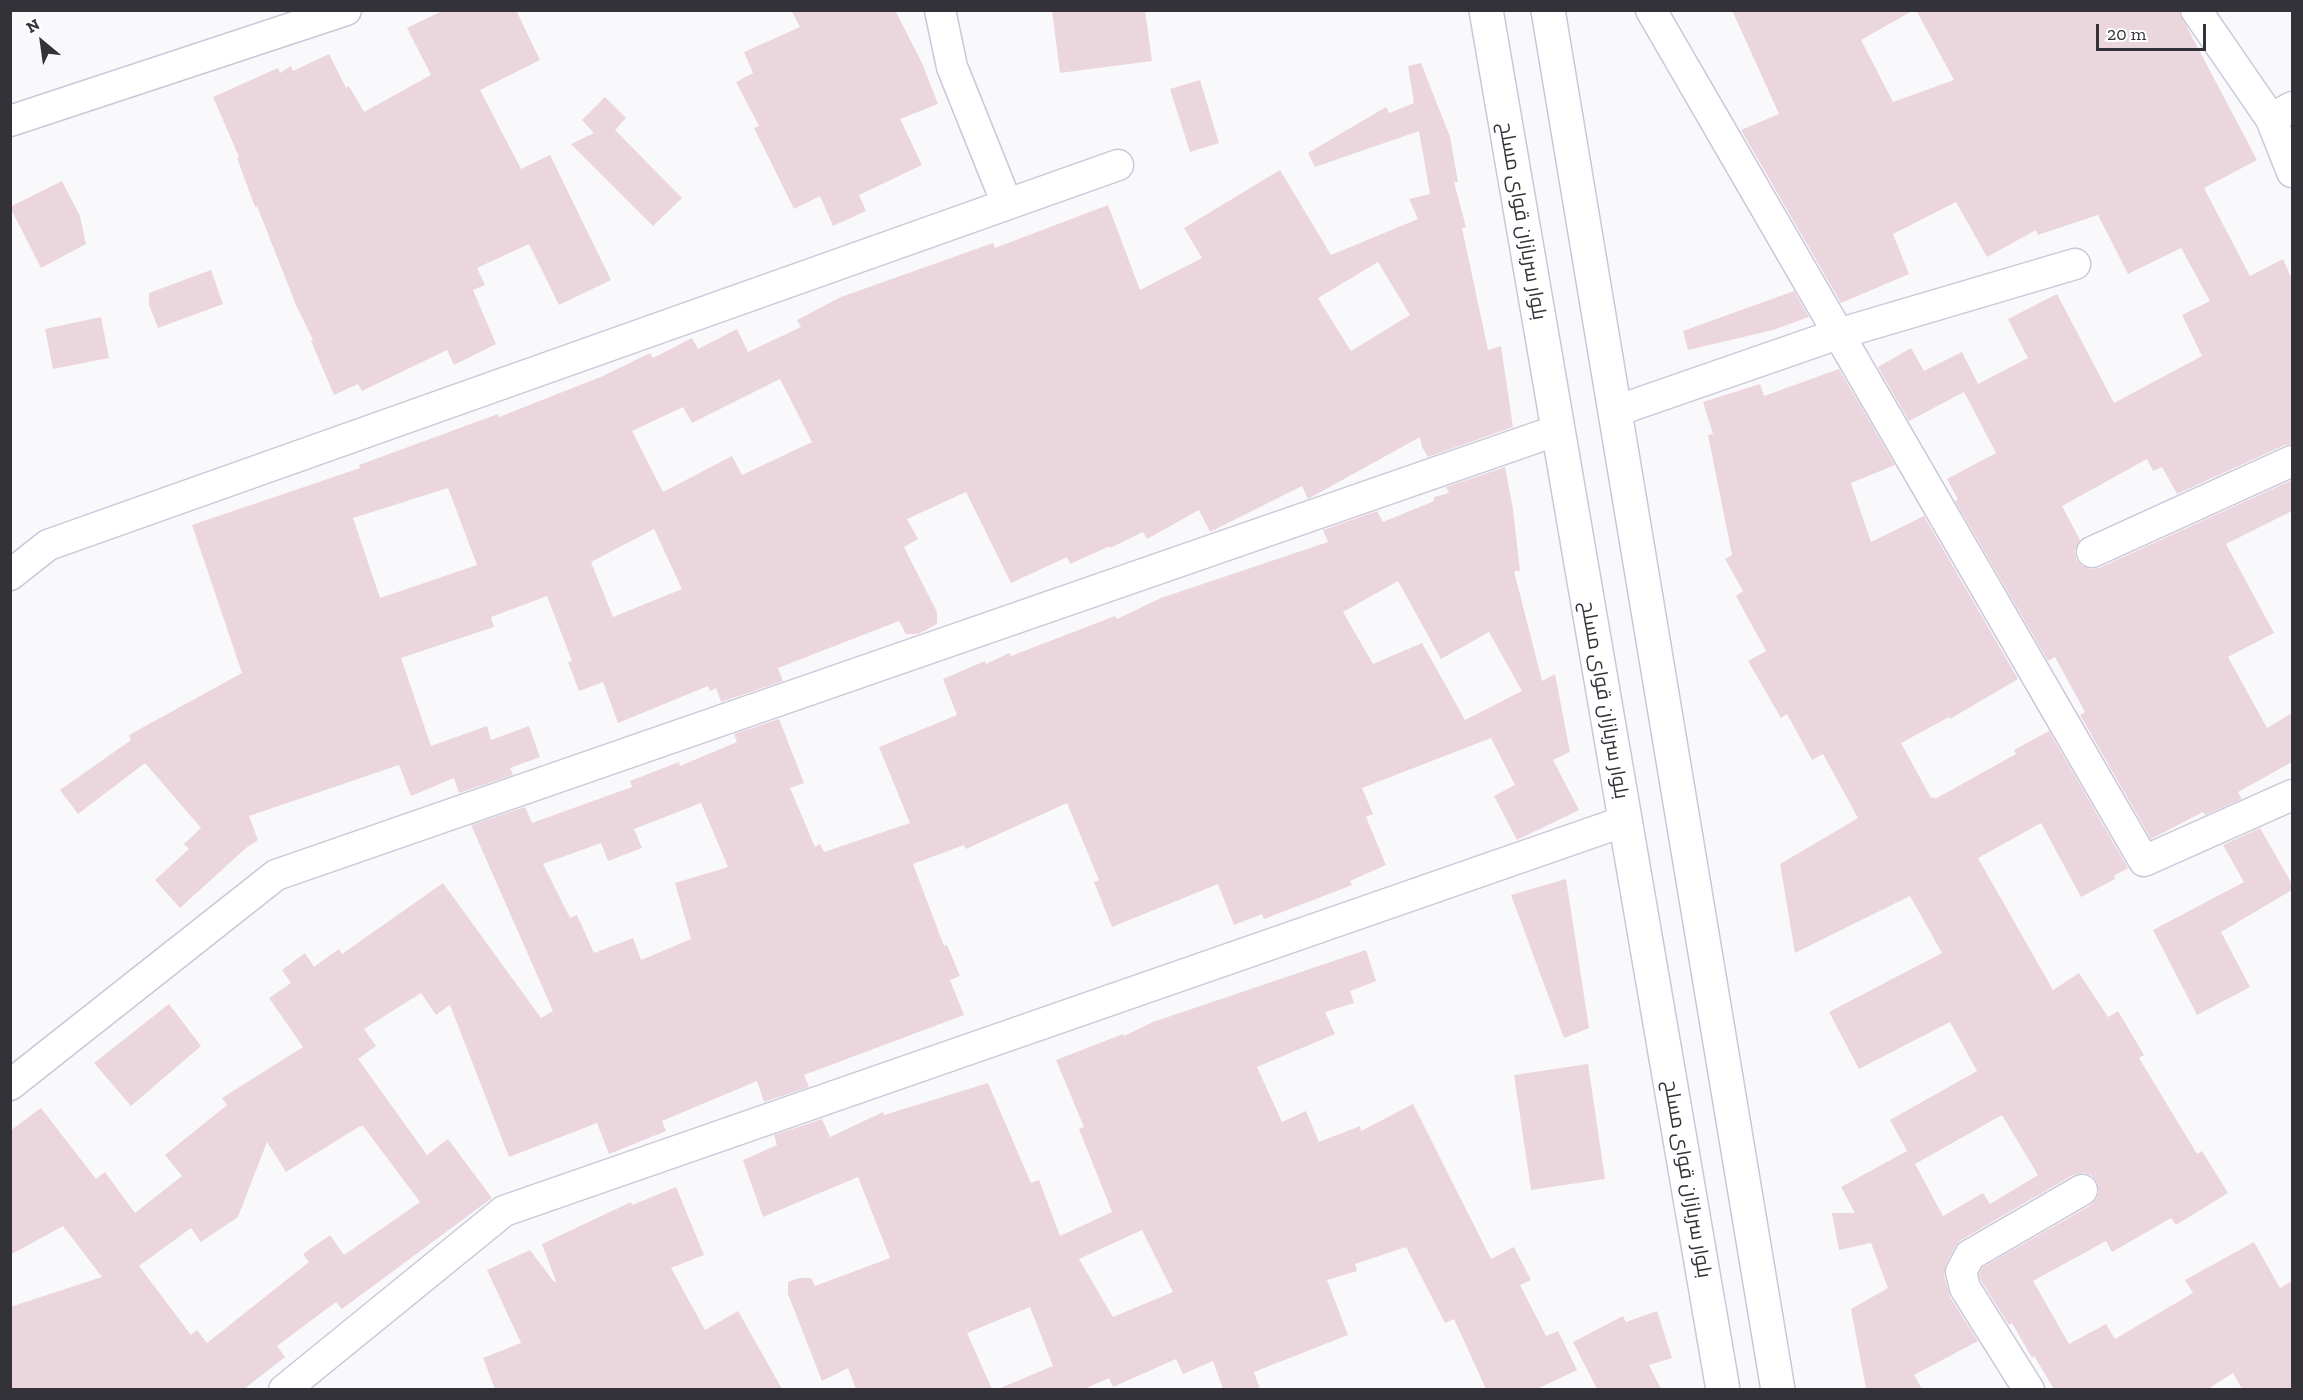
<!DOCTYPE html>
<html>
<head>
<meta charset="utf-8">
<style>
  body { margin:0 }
  #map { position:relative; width:2303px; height:1400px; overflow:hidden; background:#f9f9fc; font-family:"Zilla Slab",serif }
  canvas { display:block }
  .frame { position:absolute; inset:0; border:12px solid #333239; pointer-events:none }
  .north { position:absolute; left:12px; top:12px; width:60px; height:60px; -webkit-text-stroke:4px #fff; paint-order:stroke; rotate:331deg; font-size:16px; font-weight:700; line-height:24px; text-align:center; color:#333239 }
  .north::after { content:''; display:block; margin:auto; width:21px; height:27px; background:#333239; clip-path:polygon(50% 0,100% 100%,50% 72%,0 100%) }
  .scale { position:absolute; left:2096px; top:24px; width:110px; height:27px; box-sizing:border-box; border:3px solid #333239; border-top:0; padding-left:8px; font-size:18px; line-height:21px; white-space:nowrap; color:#333239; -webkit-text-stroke:4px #fff; paint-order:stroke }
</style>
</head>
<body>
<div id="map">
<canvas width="2303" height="1400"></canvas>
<div class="frame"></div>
<div class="north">N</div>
<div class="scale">20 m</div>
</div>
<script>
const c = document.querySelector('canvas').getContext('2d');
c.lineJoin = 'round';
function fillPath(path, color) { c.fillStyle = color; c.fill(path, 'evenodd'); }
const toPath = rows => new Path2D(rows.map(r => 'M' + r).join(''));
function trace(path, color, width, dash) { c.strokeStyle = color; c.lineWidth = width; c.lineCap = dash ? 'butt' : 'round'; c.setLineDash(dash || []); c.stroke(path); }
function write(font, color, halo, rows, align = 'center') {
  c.font = font + ' "Zilla Slab",Cairo,serif'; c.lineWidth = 5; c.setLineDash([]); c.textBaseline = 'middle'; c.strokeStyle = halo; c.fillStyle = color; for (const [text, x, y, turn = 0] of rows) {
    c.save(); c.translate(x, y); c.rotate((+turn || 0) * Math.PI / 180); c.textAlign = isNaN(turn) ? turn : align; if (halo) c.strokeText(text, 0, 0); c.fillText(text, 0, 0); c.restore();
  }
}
fillPath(toPath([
  [444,10,516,10,540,60,480,90,521,169,550,155,611,280,559,305,529,244,477,268,485,285,473,290,496,344,454,365,447,350,362,391,358,384,334,395,311,341,313,340,296,305,257,206,255,207,237,158,239,157,213,97,278,68,280,73,291,66,293,71,329,54,346,88,349,86,364,112,431,75,407,28],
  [791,10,895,10,922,63,938,104,900,119,922,165,859,195,866,211,833,226,820,196,794,209,754,128,759,126,736,82,753,73,744,52,800,27],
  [1052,10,1145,10,1152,61,1060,73],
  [1732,10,1914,10,1861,40,1893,102,1954,80,1916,10,2178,10,2257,160,2204,188,2250,276,2283,259,2292,279,2292,444,2285,445,2177,494,2162,467,2153,471,2147,459,2062,506,2080,540,2075,550,2076,559,2082,566,2091,569,2099,568,2292,480,2292,511,2226,544,2274,633,2228,657,2267,728,2292,713,2292,762,2238,792,2242,799,2205,815,2203,812,2151,839,2080,715,2085,712,2055,657,2048,661,1955,501,1958,500,1947,479,1996,453,1964,392,1909,421,1878,367,1911,348,1924,371,1962,352,1978,384,2028,358,2008,319,2057,294,2114,403,2202,356,2182,315,2210,301,2181,248,2128,274,2098,215,2038,235,2036,230,1987,257,1956,202,1893,234,1909,274,1841,303,1741,130,1779,114],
  [1421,63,1450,137,1458,182,1454,182,1466,227,1462,228,1488,350,1501,346,1513,427,1428,457,1422,447,1420,437,1308,499,1302,486,1210,532,1199,510,1147,539,1143,532,1110,548,1110,546,1070,564,1067,557,1011,583,966,492,907,519,918,539,904,547,937,612,937,624,918,634,906,634,899,621,778,668,783,681,721,702,716,688,710,691,708,686,618,723,603,682,579,691,568,662,572,661,547,596,491,617,494,627,401,658,431,746,487,726,491,740,529,726,540,757,510,768,513,775,459,793,454,778,411,796,399,765,249,816,258,840,246,848,180,908,155,880,189,849,184,844,201,828,145,763,78,814,60,790,131,740,129,735,242,673,192,525,360,468,359,465,498,414,499,417,603,376,650,353,653,358,692,338,698,349,737,329,748,352,801,327,797,320,841,297,993,243,995,248,1108,205,1140,290,1202,258,1184,228,1280,170,1331,255,1418,219,1409,199,1430,194,1419,131,1315,167,1308,153,1386,107,1389,113,1414,103,1408,66],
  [1378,262,1410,315,1351,351,1318,298],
  [780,379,812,442,742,475,732,456,663,492,632,431,683,407,692,423],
  [448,488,477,565,380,598,353,518],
  [654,529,682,589,613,617,591,562],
  [1200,80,1219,143,1190,152,1170,89],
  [605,97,626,118,615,130,682,198,653,226,571,144,594,133,582,120],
  [62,181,80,216,86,244,41,268,10,207],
  [211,270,223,304,158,328,149,305,149,293],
  [1794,291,1809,317,1773,330,1688,350,1683,331],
  [101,317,109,358,53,369,45,329],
  [1839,369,1895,465,1851,483,1871,542,1924,516,2018,679,1950,719,1949,717,1901,743,1931,798,1934,797,1935,799,2016,754,2014,750,2049,731,2128,868,2114,876,2115,879,2081,897,2041,823,1978,858,2053,990,2079,973,2108,1017,2118,1011,2144,1055,2139,1058,2197,1154,2202,1151,2228,1193,2176,1225,2171,1218,2112,1252,2106,1241,2033,1281,2069,1344,2106,1324,2115,1339,2193,1293,2185,1280,2254,1242,2280,1288,2292,1281,2292,1389,2242,1389,2233,1373,2208,1389,2054,1389,2034,1356,2032,1358,2012,1323,2009,1325,1981,1281,1979,1274,1983,1267,2091,1205,2097,1198,2099,1191,2097,1182,2091,1175,2083,1173,2073,1175,1961,1240,1955,1247,1946,1264,1944,1276,1950,1297,1978,1341,1914,1375,1922,1389,1866,1389,1851,1309,1888,1288,1871,1243,1839,1250,1832,1213,1855,1213,1841,1187,1907,1151,1890,1120,1977,1071,1950,1022,1859,1069,1829,1012,1942,953,1910,896,1795,953,1780,864,1858,818,1823,754,1812,760,1787,714,1781,718,1748,661,1766,651,1736,596,1743,591,1725,559,1732,555,1708,435,1713,434,1703,402,1760,384,1764,396],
  [2002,1115,2038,1175,1990,1204,1983,1193,1943,1216,1915,1164],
  [1505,467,1513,509,1520,571,1514,571,1542,681,1555,674,1570,752,1553,760,1579,810,1517,840,1494,796,1515,785,1491,738,1362,788,1373,814,1366,817,1386,865,1350,881,1352,885,1264,919,1262,914,1234,925,1218,884,1112,927,1094,882,1099,880,1067,803,966,849,964,845,913,864,944,946,947,945,960,976,950,980,964,1015,804,1075,809,1087,764,1102,757,1081,662,1121,666,1131,609,1154,597,1123,509,1157,450,1005,436,1015,421,993,364,1029,376,1046,358,1059,427,1155,448,1139,492,1198,342,1309,336,1302,277,1346,285,1357,244,1389,10,1389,10,1307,102,1277,63,1226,10,1255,10,1131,41,1108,96,1179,105,1172,135,1213,182,1176,165,1155,227,1105,222,1098,303,1047,269,998,291,983,282,970,305,953,314,967,339,949,342,954,443,883,541,1018,553,1011,471,825,525,807,532,823,632,787,630,781,679,762,680,766,737,742,734,734,779,719,804,783,790,788,815,847,820,844,824,852,910,823,879,747,957,715,943,679,985,661,986,664,1009,653,1011,656,1115,616,1117,619,1161,598,1328,542,1323,530,1377,511,1383,522,1434,501,1434,497,1449,493,1446,487],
  [1398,581,1441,659,1489,632,1522,691,1465,720,1422,643,1373,664,1343,612],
  [701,803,728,867,675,883,691,939,641,960,633,938,594,953,577,915,570,918,543,864,601,843,608,861,642,848,634,829],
  [360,1126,361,1127,363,1126,420,1202,344,1255,330,1235,303,1254,309,1262,207,1343,197,1330,191,1335,139,1266,191,1228,201,1242,238,1217,267,1142,286,1172],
  [2260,828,2292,884,2292,890,2221,932,2250,987,2197,1015,2153,930,2244,882,2223,845],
  [1566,879,1589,1028,1564,1038,1511,895],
  [1366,950,1376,981,1350,991,1354,1003,1325,1012,1335,1034,1257,1067,1282,1122,1306,1111,1319,1142,1360,1126,1361,1131,1413,1104,1491,1259,1514,1247,1531,1280,1520,1285,1546,1336,1558,1331,1577,1370,1537,1389,1486,1389,1454,1319,1445,1323,1406,1247,1355,1264,1357,1271,1327,1280,1348,1335,1254,1372,1260,1389,1223,1389,1213,1361,1183,1374,1176,1359,1113,1387,1109,1378,1084,1389,998,1389,1053,1366,1030,1307,967,1333,992,1389,856,1389,848,1368,822,1381,788,1294,788,1282,799,1278,811,1278,815,1286,890,1258,858,1177,763,1217,743,1160,777,1145,774,1135,822,1119,830,1137,883,1112,884,1115,988,1083,1031,1183,1039,1180,1060,1236,1112,1212,1079,1129,1084,1127,1056,1060,1123,1034,1124,1036,1153,1022],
  [1142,1230,1173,1292,1113,1317,1079,1259],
  [169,1004,201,1046,131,1106,94,1063],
  [1588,1064,1605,1179,1531,1190,1514,1075],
  [676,1187,704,1255,671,1268,705,1330,738,1311,782,1389,495,1389,483,1358,521,1343,487,1270,530,1250,554,1282,556,1281,542,1244,631,1202,632,1205],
  [1657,1311,1672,1358,1649,1365,1661,1389,1597,1389,1573,1342,1623,1316,1626,1322]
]), '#ecd6dd');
const street = toPath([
  [940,10,952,67,1007,204],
  [1651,10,2144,861,2292,795],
  [2196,10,2271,119,2292,172],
  [2271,119,2292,107],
  [10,121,346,10],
  [1616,411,1838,334,2075,264],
  [2092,552,2292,461],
  [10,575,48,545,1118,165],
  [10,1085,276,875,1558,430],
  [284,1390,504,1211,1625,821],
  [2029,1390,1965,1288,1961,1272,1970,1255,2082,1190]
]);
const secondary = toPath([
  [1486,10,1723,1390],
  [1548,10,1778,1390]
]);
trace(street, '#cac7d9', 33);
trace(secondary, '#cac7d9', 36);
trace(street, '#fff', 30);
trace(secondary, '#fff', 33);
write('20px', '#333239', '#fff', [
  ["بلوار سربازان قوای مسلح",1522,221,80],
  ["بلوار سربازان قوای مسلح",1604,700,80],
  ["بلوار سربازان قوای مسلح",1687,1179,80]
]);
</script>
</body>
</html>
